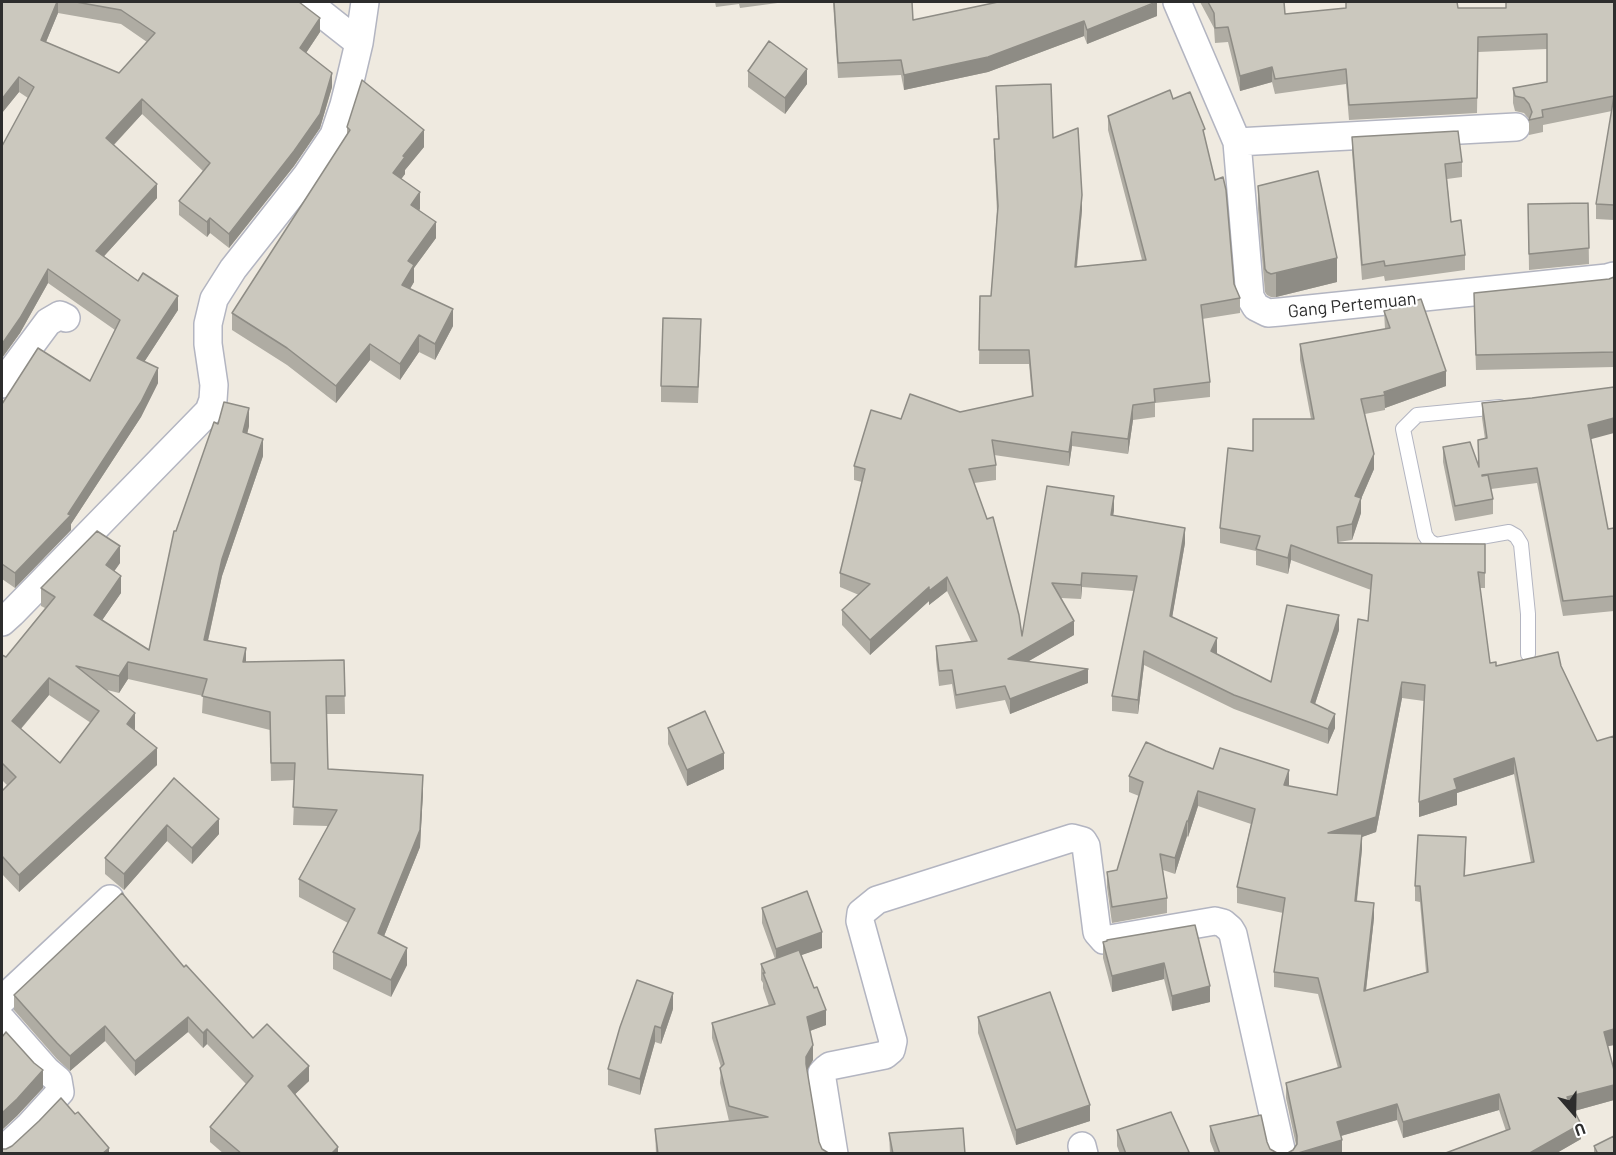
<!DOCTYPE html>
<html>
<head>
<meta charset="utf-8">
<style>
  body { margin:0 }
  #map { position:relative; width:1616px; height:1155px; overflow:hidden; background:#efeae0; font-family:Barlow,sans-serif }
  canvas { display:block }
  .frame { position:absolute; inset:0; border:3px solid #2d2d2d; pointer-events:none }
  .north { position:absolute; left:1544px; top:1083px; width:60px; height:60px; -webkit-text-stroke:4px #fff; paint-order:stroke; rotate:160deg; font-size:16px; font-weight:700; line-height:24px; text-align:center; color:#2d2d2d }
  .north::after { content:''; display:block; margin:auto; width:21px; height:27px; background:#2d2d2d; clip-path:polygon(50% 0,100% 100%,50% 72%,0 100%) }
</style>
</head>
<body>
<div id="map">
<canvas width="1616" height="1155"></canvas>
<div class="frame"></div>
<div class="north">U</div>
</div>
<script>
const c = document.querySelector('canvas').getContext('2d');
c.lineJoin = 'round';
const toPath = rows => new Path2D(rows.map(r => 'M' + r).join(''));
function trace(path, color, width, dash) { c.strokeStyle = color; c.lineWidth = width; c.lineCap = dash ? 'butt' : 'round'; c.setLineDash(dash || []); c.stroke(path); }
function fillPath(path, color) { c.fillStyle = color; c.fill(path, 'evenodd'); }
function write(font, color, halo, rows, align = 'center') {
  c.font = font + ' Barlow,sans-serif'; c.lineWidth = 4.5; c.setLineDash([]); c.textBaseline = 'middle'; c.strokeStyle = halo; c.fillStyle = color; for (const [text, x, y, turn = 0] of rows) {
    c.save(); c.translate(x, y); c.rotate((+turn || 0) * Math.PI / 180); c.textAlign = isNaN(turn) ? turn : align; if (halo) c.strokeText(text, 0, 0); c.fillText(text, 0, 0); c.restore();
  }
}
const service = toPath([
  [1500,407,1417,415,1403,429,1425,535,1429,541,1436,545,1509,532,1516,536,1521,544,1528,614,1528,654]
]);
const minor = toPath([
  [307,2,359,43],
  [1177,2,1237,142,1250,297,1256,307,1268,313,1280,312,1607,278,1614,276],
  [1237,142,1516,127],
  [2,384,48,322,60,315,66,318],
  [2,622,12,613,209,411,213,400,214,385,208,344,208,324,214,299,233,269,307,175,334,135,344,105,350,81,359,43,365,2],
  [2,1000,110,899],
  [2,1020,46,1070,58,1080,60,1092,28,1127,2,1151],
  [1082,1146,1084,1154],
  [834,1154,822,1079,822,1073,826,1069,830,1066,885,1055,891,1050,893,1041,860,921,861,913,877,900,1072,838,1083,841,1086,846,1097,932,1104,940,1215,921,1223,923,1230,929,1233,934,1282,1154]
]);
trace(service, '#b3b5c1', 16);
trace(minor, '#b3b5c1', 30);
trace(service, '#fff', 14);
trace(minor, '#fff', 27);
fillPath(toPath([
  [2,2,299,2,320,32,306,53,332,87,320,128,294,166,229,248,210,233,207,237,179,215,179,201,203,171,142,114,114,145,157,198,104,256,178,310,144,362,158,383,141,417,71,524,71,530,15,588,2,579,2,404,90,381,115,330,48,283,20,333,2,358,2,146,28,98,19,92,2,113],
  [58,13,121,24,147,42,119,73,46,42],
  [715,2,785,2,740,8,739,4,716,7],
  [833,2,912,2,913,20,1157,16,1087,44,1084,36,988,72,904,90,901,75,838,78],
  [1200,2,1284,2,1285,14,1458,8,1506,8,1506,2,1614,2,1614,220,1596,219,1596,204,1612,111,1543,125,1543,132,1529,135,1529,119,1524,113,1515,111,1513,103,1513,88,1547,82,1547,49,1478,52,1477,113,1349,120,1346,84,1275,94,1272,82,1240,91,1228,42,1215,43,1214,28],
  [748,71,807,84,785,114,748,87],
  [996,86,1053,138,1082,210,1077,267,1142,260,1108,130,1108,116,1173,99,1205,137,1234,284,1240,298,1240,313,1202,319,1210,382,1210,397,1155,403,1155,417,1133,420,1128,454,1072,446,1069,466,994,455,996,465,996,480,974,483,1022,636,1047,486,1114,510,1113,515,1185,543,1172,617,1217,653,1217,654,1271,682,1339,630,1315,704,1335,728,1328,744,1234,709,1144,665,1138,714,1112,711,1112,696,1134,591,1082,587,1081,599,1061,598,1074,635,1029,661,1088,683,1010,714,1005,700,956,709,952,684,939,686,936,660,936,646,971,641,947,591,929,605,929,601,870,655,842,625,842,610,859,595,840,587,840,573,862,482,854,480,854,466,901,419,960,412,1032,397,1029,364,979,364,980,296,991,296,997,212,994,153,994,139,998,139],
  [347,127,424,147,405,170,405,174,401,179,420,209,419,210,436,238,414,268,414,282,410,289,453,326,435,360,419,352,400,380,370,360,336,403,287,365,232,330,232,313,347,135],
  [1352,137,1462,162,1462,177,1447,179,1451,222,1465,255,1465,270,1385,281,1384,276,1362,280,1352,152],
  [1258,186,1337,282,1276,297,1271,297,1267,295,1265,292,1258,209],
  [1588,203,1589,264,1529,270,1528,204],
  [1614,277,1614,367,1476,370,1474,308,1609,279],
  [1384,311,1446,386,1385,408,1385,410,1365,414,1374,469,1361,499,1361,513,1352,540,1338,542,1485,544,1485,588,1480,588,1490,663,1496,666,1561,666,1597,741,1614,736,1614,1045,1608,1046,1614,1100,1574,1111,1581,1139,1555,1154,1443,1154,1506,1131,1499,1110,1403,1138,1397,1120,1341,1136,1342,1154,1293,1150,1296,1145,1286,1098,1286,1083,1338,1068,1318,994,1274,987,1274,972,1283,913,1237,903,1237,887,1251,824,1198,806,1188,837,1187,836,1175,874,1163,870,1167,898,1167,913,1112,923,1107,887,1107,872,1117,870,1139,796,1129,792,1129,776,1166,751,1213,769,1289,786,1337,795,1368,621,1371,590,1291,560,1288,574,1256,565,1256,551,1220,543,1220,528,1253,451,1311,419,1300,360,1300,344,1385,329],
  [1402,698,1424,701,1419,817,1457,805,1457,793,1514,774,1531,863,1465,876,1466,852,1415,886,1415,901,1420,902,1426,972,1366,991,1374,918,1357,901,1362,849,1362,837,1376,832],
  [701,335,698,403,661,402,661,386],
  [1532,398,1591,439,1608,529,1614,528,1614,611,1563,616,1537,483,1491,489,1493,499,1493,514,1455,521,1443,462,1443,447,1479,465,1485,439,1482,418,1482,403],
  [218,424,249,426,247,434,263,456,222,576,208,641,246,662,344,660,345,714,327,714,328,769,423,792,420,847,384,936,407,965,391,997,333,969,333,952,348,923,299,897,299,879,328,826,293,825,295,780,271,781,270,730,202,713,203,696,128,679,119,693,107,690,135,731,157,765,19,892,2,874,2,791,7,785,2,780,2,655,6,657,45,608,41,606,41,588,120,563,114,571,121,593,102,620,149,650,176,531],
  [49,695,91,723,60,763,21,729],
  [668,728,724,769,687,786,668,744],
  [174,778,219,834,192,864,167,841,124,890,105,874,105,858],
  [762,908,822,948,801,955,826,1025,810,1031,813,1060,807,1070,819,1142,822,1149,830,1154,656,1154,655,1129,729,1121,720,1083,721,1067,712,1038,712,1023,769,1006,763,988,763,983,761,980,761,964,775,959,762,923],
  [1195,925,1210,1002,1172,1011,1164,979,1112,992,1103,958,1103,942],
  [184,967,253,1038,309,1081,295,1094,338,1154,224,1154,210,1142,210,1127,246,1084,207,1044,203,1048,188,1032,135,1076,105,1041,70,1071,57,1059,14,1010,14,995],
  [673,1009,661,1044,655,1042,640,1095,608,1085,608,1069],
  [978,1017,1090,1121,1016,1145,978,1033],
  [1210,1126,1267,1142,1270,1149,1277,1153,1281,1154,1215,1154,1210,1141],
  [1117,1130,1189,1154,1120,1154,1117,1146],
  [889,1133,965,1154,890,1154],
  [1594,1146,1614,1154,1594,1154]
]), '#afaca3');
fillPath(toPath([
  [57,2,58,2,58,13,41,54,41,40],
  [1157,2,1157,16,1087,44,1087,30],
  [320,18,320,32,300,62,300,48],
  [1084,21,1084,36,988,72,904,90,904,75],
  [1272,67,1272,82,1240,91,1240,76],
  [807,69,807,84,785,114,785,98],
  [332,73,332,87,320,128,294,166,229,248,229,234],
  [19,77,19,92,2,113,2,99],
  [142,99,142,114,106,153,106,138],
  [424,130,424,147,405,170,405,174,393,190,393,173,403,156],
  [157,184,157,198,96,265,96,251],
  [420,192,420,209,411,221,411,205],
  [1082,195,1082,210,1075,281,1075,267],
  [210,218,210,233,207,237,207,222],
  [436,222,436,238,414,268,414,282,402,302,402,285,408,261],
  [1337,258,1337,282,1276,297,1276,273],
  [48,269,48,283,20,333,2,358,2,344],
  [178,296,178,310,137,373,137,358],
  [453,309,453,326,435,360,435,344],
  [419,335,419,352,400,380,400,364],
  [370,344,370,360,336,403,336,386],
  [158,368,158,383,141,417,71,524,71,530,15,588,15,573,68,514],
  [1446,371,1446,386,1385,408,1384,392],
  [1133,405,1133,420,1128,454,1128,439],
  [249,408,249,426,243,450,243,432],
  [1614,418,1614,433,1588,440,1588,425],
  [1072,432,1072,446,1069,466,1069,452],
  [263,439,263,456,222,576,204,658,204,640,222,559],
  [1374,454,1374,469,1361,499,1361,513,1352,540,1352,524,1355,496],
  [1114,496,1114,510,1111,530,1111,515],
  [1185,528,1185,543,1170,630,1170,616],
  [1291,545,1291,560,1288,574,1288,558],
  [120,546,120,563,106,583,106,565],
  [1082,573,1082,587,1081,599,1081,585],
  [121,576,121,593,94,632,94,615],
  [947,577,947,591,929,605,929,591],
  [929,587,929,601,870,655,870,640],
  [1339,615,1339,630,1311,716,1311,702],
  [1074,621,1074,635,1008,673,1008,659],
  [1217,638,1217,653,1211,666,1211,651],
  [246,648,246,666,243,662],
  [1144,651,1144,665,1138,714,1138,700],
  [128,662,128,679,119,693,119,676],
  [1088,669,1088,683,1010,714,1010,699],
  [49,678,49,695,12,739,12,721],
  [1402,682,1402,698,1376,832,1362,837,1362,849,1355,916,1355,901,1328,833],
  [135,713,135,730,127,724],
  [1335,714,1335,728,1328,744,1328,729],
  [157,748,157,765,19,892,19,875],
  [724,753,724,769,687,786,687,770],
  [1514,758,1514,774,1457,793,1457,805,1419,817,1419,802,1454,779],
  [1289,770,1289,785,1284,801,1284,785],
  [423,775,423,792,420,847,378,951,378,933],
  [1198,791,1198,806,1188,837,1188,821],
  [219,819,219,834,192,864,192,848],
  [1187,821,1187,836,1175,874,1175,858],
  [167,825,167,841,124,890,124,874],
  [1374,903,1374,918,1364,1007,1364,991],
  [822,932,822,948,776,964,776,949],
  [407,948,407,965,391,997,391,980],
  [1164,963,1164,979,1112,992,1112,976],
  [1210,986,1210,1002,1172,1011,1172,996],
  [673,993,673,1009,661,1044,661,1028],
  [826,1010,826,1025,807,1032,807,1017],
  [188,1017,188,1032,135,1076,135,1061],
  [105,1026,105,1041,70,1071,70,1056],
  [655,1026,655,1042,640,1095,640,1079],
  [207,1029,207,1044,203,1048,203,1033],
  [1614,1029,1614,1045,1604,1047,1604,1032],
  [813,1045,813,1060,806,1072,806,1057],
  [309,1066,309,1081,288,1101,288,1086],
  [43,1070,43,1088,17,1116,2,1130,2,1113],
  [1614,1085,1614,1100,1567,1113,1567,1097],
  [1499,1094,1499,1110,1403,1138,1403,1122],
  [1397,1104,1397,1120,1337,1137,1337,1122],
  [1090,1105,1090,1121,1016,1145,1016,1130],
  [1581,1124,1581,1139,1555,1154,1528,1154],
  [1342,1140,1342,1154,1295,1154],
  [338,1147,338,1154,331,1154],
  [109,1148,109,1154,102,1154]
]), '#8e8c85');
const building = toPath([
  [2,2,57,2,41,40,119,73,155,33,121,10,76,2,299,2,320,18,300,48,332,73,320,114,294,151,229,234,210,218,207,222,179,201,210,163,142,99,106,138,157,184,96,251,138,281,143,273,178,296,137,358,158,368,141,402,68,514,71,515,15,573,2,564,2,404,38,348,90,381,120,320,48,269,20,318,2,344,2,146,34,87,19,77,2,99,2,2],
  [834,2,912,2,913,20,998,2,1156,2,1087,30,1084,21,988,57,904,75,901,60,838,63,834,2],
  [1208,2,1284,2,1285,14,1346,8,1346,2,1457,2,1458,8,1506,8,1506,2,1614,2,1614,205,1596,204,1614,96,1542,110,1543,117,1529,120,1532,112,1529,104,1524,98,1515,96,1513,88,1547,82,1547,34,1478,37,1477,98,1349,105,1346,69,1275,79,1272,67,1240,76,1228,27,1215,28,1214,13,1208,2],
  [769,41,807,69,785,98,748,71,769,41],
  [362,80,424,130,403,156,405,157,393,173,420,192,411,205,436,222,408,261,414,265,402,285,453,309,435,344,419,335,400,364,370,344,336,386,287,348,232,313,350,130,347,127,362,80],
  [1051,84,1053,138,1078,128,1082,195,1075,267,1146,260,1108,116,1170,90,1173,99,1190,92,1205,129,1203,130,1215,180,1223,177,1226,190,1234,284,1240,298,1201,305,1210,382,1154,389,1155,402,1133,405,1128,439,1072,432,1069,452,992,440,996,465,969,469,987,519,993,517,1019,615,1022,636,1047,486,1114,496,1111,515,1185,528,1170,616,1217,638,1211,651,1271,682,1287,605,1339,615,1311,702,1335,714,1328,729,1234,695,1144,651,1138,700,1112,696,1137,576,1082,573,1081,585,1052,583,1074,621,1008,659,1088,669,1010,699,1005,686,956,695,952,670,939,671,936,646,977,641,947,577,929,591,929,587,870,640,842,610,870,584,840,573,865,469,854,466,871,410,901,419,910,394,960,412,1033,396,1029,350,979,350,980,296,991,296,998,206,994,139,999,139,996,86,1051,84],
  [1458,131,1462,162,1445,164,1451,222,1461,220,1465,255,1385,266,1384,261,1362,265,1352,137,1458,131],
  [1318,171,1337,258,1271,274,1267,272,1265,269,1258,186,1318,171],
  [1588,203,1589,248,1529,254,1528,204,1588,203],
  [1614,277,1614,352,1476,355,1474,293,1609,279,1614,277],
  [1421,299,1446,371,1384,392,1385,395,1361,399,1374,454,1355,496,1361,498,1352,524,1337,527,1338,543,1485,544,1485,573,1478,572,1490,663,1496,662,1496,666,1558,652,1561,666,1597,741,1614,736,1614,1029,1604,1032,1614,1070,1614,1085,1567,1097,1581,1124,1528,1154,1443,1154,1510,1129,1499,1094,1403,1122,1397,1104,1337,1122,1342,1140,1295,1154,1286,1154,1293,1150,1297,1144,1297,1136,1286,1083,1341,1067,1318,978,1274,972,1285,898,1237,887,1255,809,1198,791,1188,821,1187,821,1175,858,1160,854,1167,898,1112,907,1107,872,1117,870,1143,782,1129,776,1146,742,1166,751,1213,769,1220,748,1289,770,1284,785,1337,795,1358,619,1368,621,1372,575,1291,545,1288,558,1256,549,1260,536,1220,528,1228,448,1253,451,1253,419,1314,419,1300,344,1390,328,1384,311,1421,299],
  [1402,682,1425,685,1419,802,1457,789,1454,779,1514,758,1534,862,1464,876,1466,837,1418,835,1415,886,1420,886,1428,972,1364,991,1374,903,1355,901,1362,834,1328,833,1376,817,1402,682],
  [663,318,701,319,698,387,661,386,663,318],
  [1614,387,1614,418,1588,425,1608,529,1614,528,1614,596,1563,601,1537,468,1482,475,1482,476,1488,475,1493,499,1455,506,1443,447,1470,442,1479,467,1478,440,1487,438,1482,403,1532,398,1614,387],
  [224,402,249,408,243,432,263,439,222,559,204,640,246,648,243,662,344,660,345,696,326,696,328,769,423,775,420,830,378,933,407,948,391,980,333,952,355,909,299,879,337,810,293,807,295,763,271,763,270,712,202,696,207,679,128,662,119,676,76,666,135,713,127,724,157,748,19,875,2,856,2,791,16,777,2,763,2,655,6,657,55,597,41,588,97,531,120,546,106,565,121,576,94,615,149,650,174,531,176,531,214,422,218,424,224,402],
  [49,678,99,711,60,763,12,721,49,678],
  [705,711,724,753,687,770,668,728,705,711],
  [174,778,219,819,192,848,167,825,124,874,105,858,174,778],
  [807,891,822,932,776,949,762,908,807,891],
  [122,893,184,967,186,965,253,1038,267,1024,309,1066,288,1086,338,1147,331,1154,242,1154,210,1127,253,1076,207,1029,203,1033,188,1017,135,1061,105,1026,70,1056,57,1043,14,995,122,893],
  [1195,925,1210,986,1172,996,1164,963,1112,976,1103,942,1107,941,1107,940,1195,925],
  [799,950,814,988,817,987,826,1010,807,1017,813,1045,806,1057,806,1064,819,1142,822,1149,830,1154,695,1154,686,1153,686,1154,658,1154,655,1129,768,1117,729,1106,720,1068,724,1064,712,1023,775,1004,763,973,765,973,761,964,799,950],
  [637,980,673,993,661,1028,655,1026,640,1079,608,1069,620,1027,637,980],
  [1050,992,1090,1105,1016,1130,978,1017,1050,992],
  [6,1032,34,1063,43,1070,17,1099,2,1113,2,1037,6,1032],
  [61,1098,75,1114,78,1112,109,1148,102,1154,2,1154,2,1149,6,1149,12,1146,39,1121,61,1098],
  [1171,1112,1189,1152,1185,1154,1126,1154,1117,1130,1171,1112],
  [1261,1115,1267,1142,1270,1149,1277,1153,1281,1154,1220,1154,1210,1126,1261,1115],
  [963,1128,965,1154,893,1154,889,1133,963,1128],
  [1614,1136,1614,1154,1598,1154,1594,1146,1614,1136]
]);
fillPath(building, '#cbc8be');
trace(building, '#8e8c85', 1.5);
write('18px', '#2d2d2d', '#fff', [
  ["Gang Pertemuan",1352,305,-6]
]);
</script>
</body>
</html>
